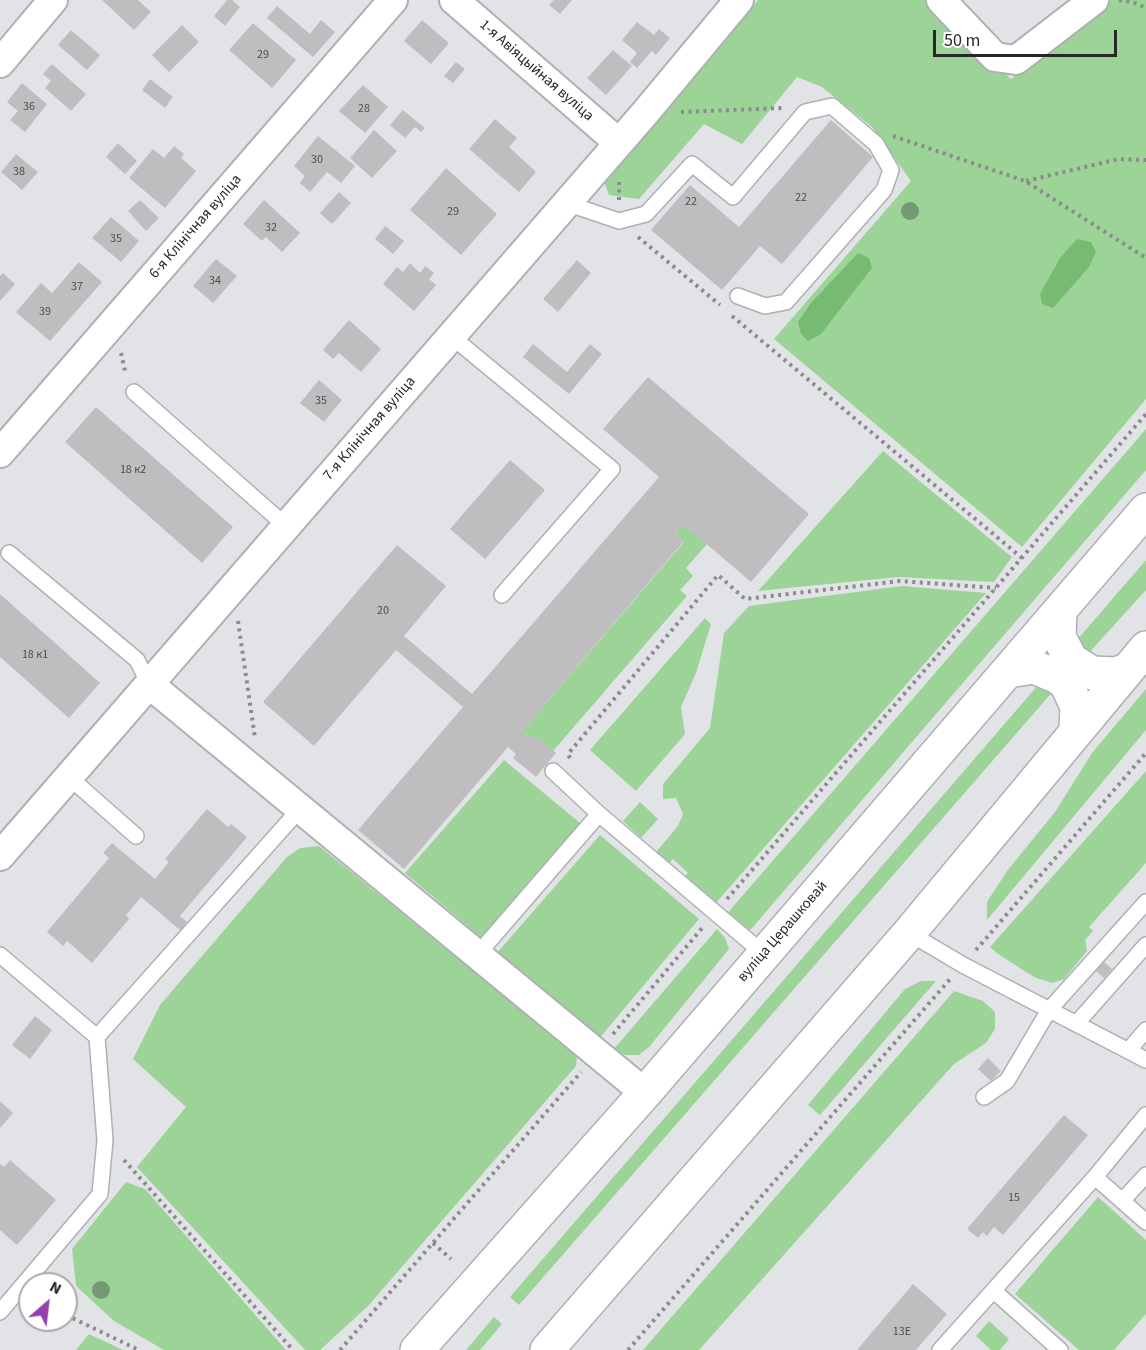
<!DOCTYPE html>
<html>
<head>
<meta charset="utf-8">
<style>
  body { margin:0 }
  #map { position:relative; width:1146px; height:1350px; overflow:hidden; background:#e2e3e7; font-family:"Source Sans 3",sans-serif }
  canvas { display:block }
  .north { position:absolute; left:18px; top:1272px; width:60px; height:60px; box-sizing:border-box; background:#fff; border:2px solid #a9a9a9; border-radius:50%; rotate:28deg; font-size:16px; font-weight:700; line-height:24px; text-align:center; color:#272728 }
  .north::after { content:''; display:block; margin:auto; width:21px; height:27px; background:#9441af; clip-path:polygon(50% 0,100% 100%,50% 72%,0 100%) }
  .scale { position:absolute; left:933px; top:30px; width:184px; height:27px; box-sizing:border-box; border:3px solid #272728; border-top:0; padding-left:8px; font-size:18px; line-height:21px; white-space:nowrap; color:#272728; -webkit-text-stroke:4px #fff; paint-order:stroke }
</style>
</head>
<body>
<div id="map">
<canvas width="1146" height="1350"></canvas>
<div class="north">N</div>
<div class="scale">50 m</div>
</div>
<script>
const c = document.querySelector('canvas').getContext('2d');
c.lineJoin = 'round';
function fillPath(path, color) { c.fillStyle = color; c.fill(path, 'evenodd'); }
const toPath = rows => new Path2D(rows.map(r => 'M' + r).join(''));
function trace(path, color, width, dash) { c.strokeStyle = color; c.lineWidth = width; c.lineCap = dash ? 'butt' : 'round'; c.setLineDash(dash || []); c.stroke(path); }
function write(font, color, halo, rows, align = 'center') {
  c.font = font + ' "Source Sans 3",sans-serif'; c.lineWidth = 5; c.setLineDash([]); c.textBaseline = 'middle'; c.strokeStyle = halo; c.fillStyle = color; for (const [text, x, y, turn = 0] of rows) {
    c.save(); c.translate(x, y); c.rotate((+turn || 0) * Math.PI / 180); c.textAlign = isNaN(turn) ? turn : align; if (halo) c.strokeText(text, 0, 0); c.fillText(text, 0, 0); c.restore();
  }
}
fillPath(toPath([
  [758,0,929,0,1011,79,1111,0,1146,0,1146,399,1022,547,774,339,911,181,872,127,822,87,797,77,742,144,704,124,639,199,609,195,603,179],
  [1146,429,1146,470,746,935,725,916],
  [883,451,1012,557,994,582,898,577,758,591],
  [683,524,707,544,686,568,693,576,680,590,687,596,553,751,534,735,531,738,522,731,684,542,675,533],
  [1146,560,1146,590,1087,655,1077,640],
  [902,586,986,593,715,904,684,877,688,873,673,859,668,864,656,852,678,826,683,814,676,798,663,799,663,784,710,728,724,633,749,606],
  [705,618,711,624,696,673,681,707,685,734,636,791,590,750],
  [1039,684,1055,689,519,1305,510,1297],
  [1146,689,1146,730,987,920,987,902,1007,871,1055,812,1092,753],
  [504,760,580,823,579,833,482,938,405,873],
  [1146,771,1146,863,1089,927,1093,931,1085,940,1087,951,1064,979,1052,983,1034,977,998,954,990,947],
  [640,802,658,819,641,838,623,821],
  [600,835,699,919,598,1040,496,954],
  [319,846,577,1055,576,1066,368,1306,320,1350,305,1350,137,1167,186,1107,133,1059,160,1005,287,857,300,848],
  [717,929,725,938,729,949,649,1047,639,1055,626,1055,613,1050],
  [921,981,936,981,820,1115,808,1105,905,989],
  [954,991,983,1001,995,1012,995,1029,986,1043,954,1064,699,1350,643,1350],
  [126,1182,145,1189,286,1350,164,1350,114,1321,76,1286,72,1249],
  [1098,1197,1146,1240,1146,1314,1114,1350,1079,1350,1015,1294],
  [494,1317,502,1324,480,1350,466,1350],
  [989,1321,1009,1339,1000,1350,991,1350,976,1336],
  [89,1334,123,1350,76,1350]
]), '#9cd397');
fillPath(toPath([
  [1077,239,1091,242,1096,252,1089,267,1053,308,1042,304,1040,294,1060,258],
  [858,253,869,258,872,268,821,334,808,341,801,334,798,322,811,303]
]), '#77bb72');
fillPath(toPath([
  [102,0,138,0,151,12,134,30],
  [227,0,232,0,240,7,225,26,214,16],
  [554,0,572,0,560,14,549,5],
  [277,6,310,34,321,20,335,32,313,57,267,18],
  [422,20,449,43,431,64,404,41],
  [637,22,654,35,659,29,670,38,656,55,652,51,637,68,630,62,637,53,622,40],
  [253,23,296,60,272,88,229,50],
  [182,25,199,42,169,72,152,55],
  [71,30,100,55,87,70,58,45],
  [613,50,632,66,606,95,587,78],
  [456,62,465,69,453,83,444,76],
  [52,64,86,94,71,111,45,88,51,81,43,74],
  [150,79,173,97,165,108,142,90],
  [22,83,47,104,25,132,10,120,18,111,7,102],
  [363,85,388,107,365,133,339,111],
  [403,110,425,128,421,132,415,127,405,138,390,125],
  [495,119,517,138,509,147,536,172,519,192,469,149],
  [831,120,873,157,782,264,760,246,722,290,651,230,690,185,739,227],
  [374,130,397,151,372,178,350,158],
  [318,136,355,166,341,183,327,172,310,192,300,183,305,176,294,166],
  [118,143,137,161,125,174,106,157],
  [174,146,184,154,181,158,196,171,165,208,129,178,153,149,164,158],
  [16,154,38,172,22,190,1,172],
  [446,168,497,214,461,255,410,210],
  [339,192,351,203,332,224,320,213],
  [140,200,159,218,146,231,128,211],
  [264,200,300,233,282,252,266,237,262,241,243,224],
  [111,217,139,241,121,262,92,238],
  [385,226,404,241,393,254,375,239],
  [216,259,237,276,213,303,193,286],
  [577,260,591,273,558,312,543,299],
  [79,262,102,282,50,341,16,312,41,283,52,293],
  [410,263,420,273,425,266,434,273,429,279,436,285,414,311,383,284,397,267,403,272],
  [3,273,15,284,0,301,0,276],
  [349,320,381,349,361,372,339,353,333,359,323,350],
  [533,344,567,372,590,344,602,354,569,394,523,357],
  [648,377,809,514,751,582,683,524,675,533,684,541,522,731,531,738,534,735,556,753,536,777,513,758,516,754,508,747,404,869,358,830,463,707,396,650,314,746,263,702,397,545,446,586,404,636,472,694,659,477,603,429],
  [319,380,342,400,324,422,300,403],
  [96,407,233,527,202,563,65,442],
  [510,460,545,490,485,559,450,529],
  [0,594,100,683,69,718,0,657],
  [207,809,228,827,231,824,247,837,180,916,187,922,180,930,141,897,126,915,129,919,92,963,67,941,63,946,47,932,109,858,103,853,112,843,155,879,169,862,165,859],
  [1102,960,1112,969,1104,978,1094,969],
  [35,1016,52,1030,30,1059,12,1045],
  [988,1058,1001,1071,991,1081,978,1069],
  [0,1101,13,1113,0,1128],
  [1064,1115,1088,1135,1003,1235,994,1227,987,1236,983,1232,978,1238,967,1229],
  [10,1160,56,1200,17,1245,0,1230,0,1164,4,1167],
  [913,1284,947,1314,916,1350,857,1350]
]), '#c0bdc0');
const lane = toPath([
  [566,203,619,221,646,214,692,164,733,197,805,112,832,106,876,144,891,170,884,190,786,302,765,306,738,296],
  [451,336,612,469,502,595],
  [134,392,286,526],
  [9,553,137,660,149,684],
  [553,771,599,814,764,954],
  [69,777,136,836],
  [909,933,963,965,1146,1060],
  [0,955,97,1037,105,1140,100,1194,0,1312],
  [477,955,599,814],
  [1076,1024,1146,945],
  [97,1037,299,810],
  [1128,1051,1146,1030],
  [984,1097,1007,1081,1049,1010,1146,902],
  [1095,1177,1146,1222],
  [1122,1201,1146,1175],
  [994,1291,1060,1350],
  [940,1350,1095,1177,1146,1115]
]);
const street = toPath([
  [454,0,619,143],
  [941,0,995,57,1016,60,1094,0],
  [0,63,53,0],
  [0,453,393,0],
  [149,684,645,1093],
  [0,856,645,113,739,0]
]);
const primary = toPath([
  [1060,611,1059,637,1071,660,1092,673,1116,674,1127,670],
  [1008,671,1034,667,1058,677,1067,685,1077,707,1076,731],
  [417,1350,645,1093,1146,510],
  [547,1350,909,933,1146,648]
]);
trace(lane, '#afb0b4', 18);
trace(street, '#afb0b4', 32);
trace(primary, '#afb0b4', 36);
trace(toPath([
  [1119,0,1133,2,1146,8],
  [681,112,782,108],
  [893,136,1025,181,1146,258],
  [1026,181,1119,159,1146,160],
  [619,182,619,202],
  [638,237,720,305],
  [732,316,1022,558],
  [121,353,126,375],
  [238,621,255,738],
  [570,758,568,754,718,575,745,599,900,581,996,588],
  [727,899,1146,414],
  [976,950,1146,753],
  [613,1034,703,927],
  [124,1160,293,1350],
  [433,1243,451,1259],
  [66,1315,139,1350],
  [340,1350,581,1072],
  [628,1350,951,978]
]), '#8b8b8e', 4, [3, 4.5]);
trace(lane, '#fff', 15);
trace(street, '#fff', 28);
trace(primary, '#fff', 33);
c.fillStyle = '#739a75';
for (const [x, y] of [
  [910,211],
  [101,1290]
]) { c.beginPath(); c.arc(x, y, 9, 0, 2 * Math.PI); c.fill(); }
write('12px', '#4d4c4e', null, [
  ["29",263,55],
  ["36",29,107],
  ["28",364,109],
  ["30",317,160],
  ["38",19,172],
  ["22",801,198],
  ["22",691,202],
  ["29",453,212],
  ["32",271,228],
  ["35",116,239],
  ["34",215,281],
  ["37",77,287],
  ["39",45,312],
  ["35",321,401],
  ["18 к2",133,470],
  ["20",383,611],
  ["18 к1",35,655],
  ["15",1014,1198],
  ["13Е",902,1332]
]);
write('15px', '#272728', '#fff', [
  ["1-я Авіяцыйная вуліца",536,71,41],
  ["6-я Клінічная вуліца",196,227,-49],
  ["7-я Клінічная вуліца",370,429,-49],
  ["вуліца Церашковай",783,932,-49]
]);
</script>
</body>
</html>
